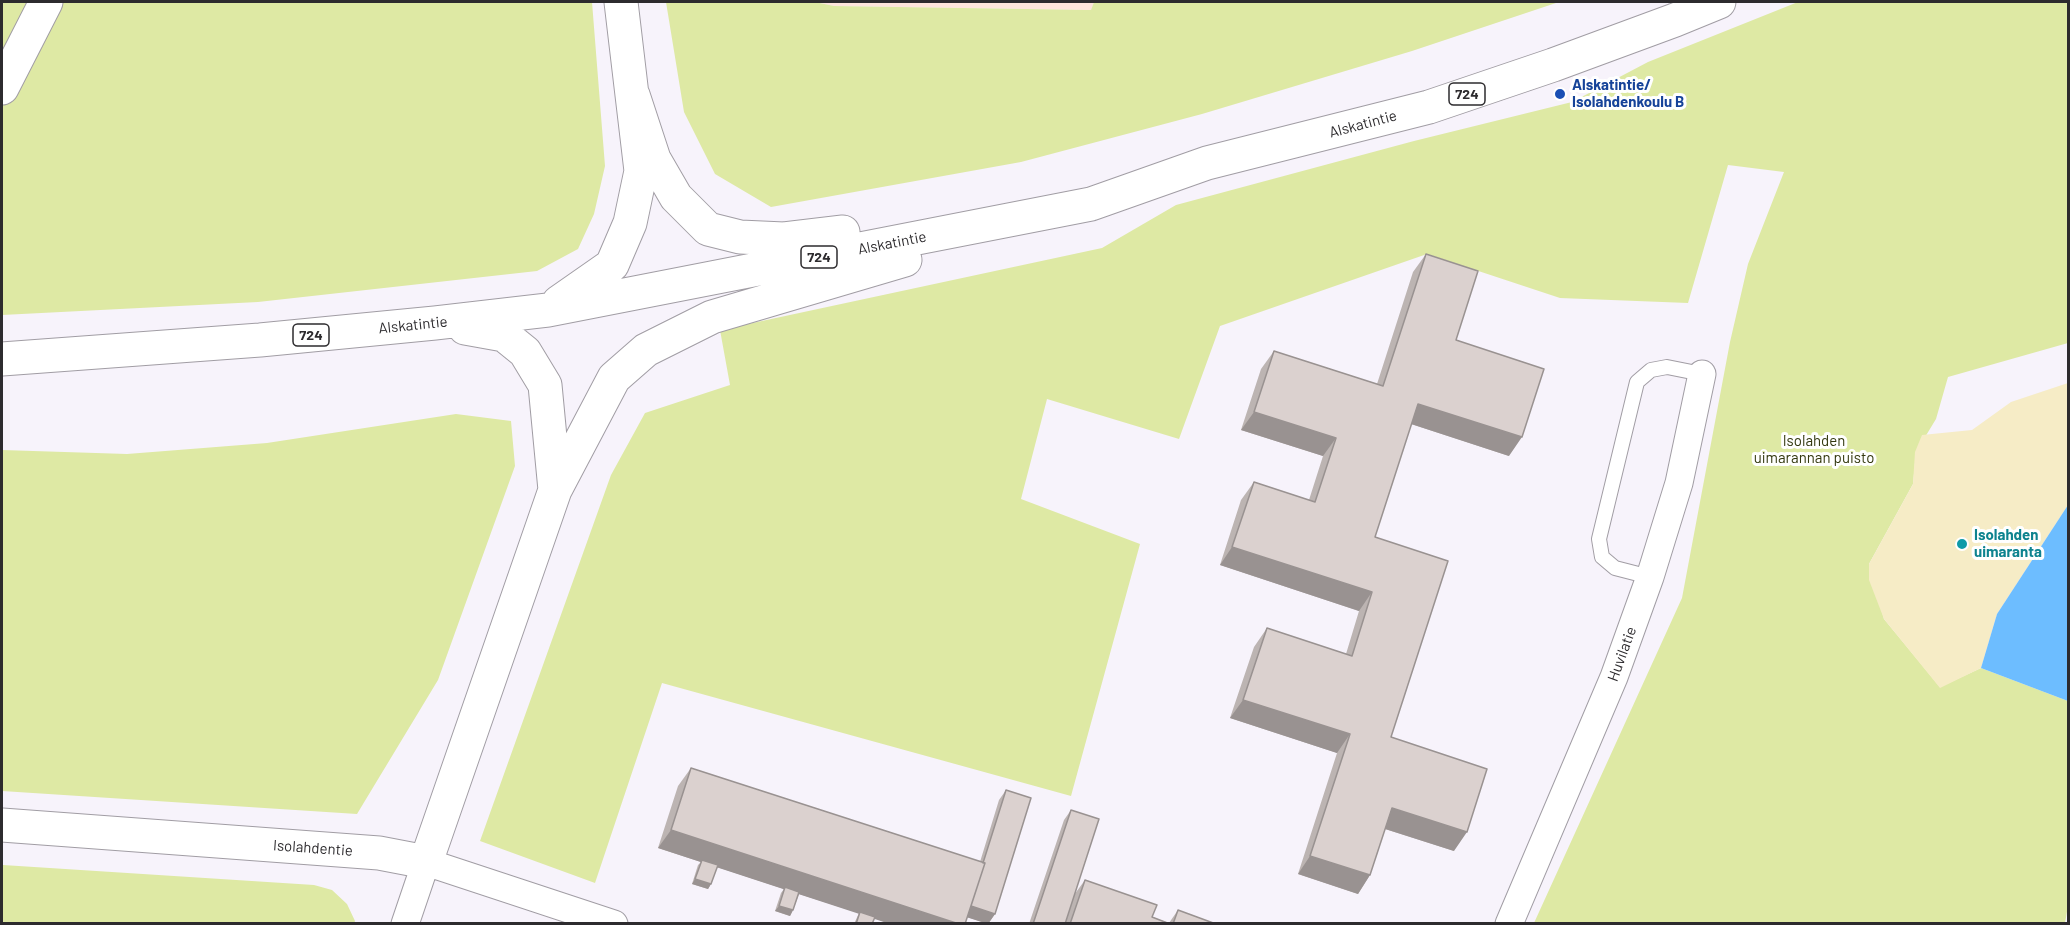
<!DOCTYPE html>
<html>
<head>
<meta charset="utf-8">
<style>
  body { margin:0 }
  #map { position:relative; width:2070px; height:925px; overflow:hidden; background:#f7f3fb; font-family:Barlow,sans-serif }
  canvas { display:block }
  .frame { position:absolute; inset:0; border:3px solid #2d2b2e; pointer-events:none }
</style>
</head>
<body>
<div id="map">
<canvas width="2070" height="925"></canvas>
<div class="frame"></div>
</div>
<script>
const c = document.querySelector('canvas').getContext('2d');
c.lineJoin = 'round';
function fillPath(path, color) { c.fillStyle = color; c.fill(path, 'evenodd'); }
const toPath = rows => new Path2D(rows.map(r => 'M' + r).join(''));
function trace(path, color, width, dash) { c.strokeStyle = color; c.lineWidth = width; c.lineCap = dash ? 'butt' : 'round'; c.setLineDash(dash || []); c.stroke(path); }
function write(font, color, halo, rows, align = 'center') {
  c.font = font + ' Barlow,sans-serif'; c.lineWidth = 6; c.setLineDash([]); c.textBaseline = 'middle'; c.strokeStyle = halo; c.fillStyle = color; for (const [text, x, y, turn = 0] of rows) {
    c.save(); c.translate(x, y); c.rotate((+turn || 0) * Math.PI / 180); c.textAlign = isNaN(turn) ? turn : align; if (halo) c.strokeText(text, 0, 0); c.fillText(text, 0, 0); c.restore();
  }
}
fillPath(toPath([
  [815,2,1094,2,1091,10,834,6]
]), '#fee5dc');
fillPath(toPath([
  [2,2,592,2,605,166,594,214,578,249,537,271,258,302,2,315],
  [666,2,815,2,834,6,1091,10,1094,2,1559,2,1412,51,1202,114,1021,162,771,207,715,174,684,112],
  [1798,2,2068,2,2068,343,1948,377,1936,419,1916,452,1913,484,1869,564,1884,619,1940,687,1981,668,2068,701,2068,906,2065,923,1534,923,1682,598,1730,342,1748,264,1784,172,1728,165,1688,303,1560,298,1427,254,1220,326,1179,439,1047,399,1021,499,1140,544,1071,796,662,683,595,883,480,841,611,475,645,413,730,385,720,330,1102,248,1176,205,1414,141,1572,102,1648,62],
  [456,414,511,421,515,466,438,680,357,814,2,791,2,450,127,454,267,443],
  [3,865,314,885,332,890,347,904,355,921,354,924,2,923]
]), '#dee9a4');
fillPath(toPath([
  [2068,383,2068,505,1997,614,1981,668,1940,688,1884,619,1869,580,1869,564,1913,484,1915,452,1922,435,1972,430,2011,402]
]), '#f6ecc6');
fillPath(toPath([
  [2068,505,2068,701,1981,668,1997,614]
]), '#6dbdff');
const lane = toPath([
  [1650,577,1615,568,1602,557,1599,539,1637,382,1651,370,1667,367,1702,374]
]);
const street = toPath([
  [405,924,426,862,614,924],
  [1509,924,1614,677,1650,577,1679,483,1702,374]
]);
const secondary = toPath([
  [2,88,46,2],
  [2,825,379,853,426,862]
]);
const primary = toPath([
  [633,95,654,159,676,197,708,229,740,237,784,239,843,232],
  [559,302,612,265,630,223,641,171,621,2],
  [465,328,504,335,525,352,545,385,555,490],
  [2,359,260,340,435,323,548,310,1091,204,1207,163,1429,107,1553,65,1675,20,1719,2],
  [426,862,555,490,614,378,646,350,712,317,905,260]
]);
trace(lane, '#a19da4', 16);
trace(street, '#a19da4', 29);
trace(secondary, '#a19da4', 35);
trace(primary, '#a19da4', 35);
trace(lane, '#fff', 14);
trace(street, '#fff', 27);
trace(secondary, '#fff', 33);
trace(primary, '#fff', 33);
fillPath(toPath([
  [1426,254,1456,340,1509,456,1411,424,1375,537,1391,737,1454,851,1385,829,1370,875,1358,894,1298,874,1337,753,1230,718,1254,647,1267,628,1346,654,1359,611,1220,565,1241,500,1254,482,1309,500,1323,456,1241,430,1261,369,1274,351,1377,384,1413,272],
  [691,768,980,862,999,800,1006,790,995,914,988,924,967,917,965,924,890,924,874,918,872,924,854,924,859,913,799,894,793,910,790,916,775,911,781,893,784,889,717,867,711,884,708,889,692,884,698,865,701,862,658,848,678,786],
  [1071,810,1074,895,1085,880,1152,917,1169,923,1178,910,1216,924,1029,924,1064,820]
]), '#bcb4b2');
fillPath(toPath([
  [1418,404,1522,437,1509,456,1405,422],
  [1254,412,1336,438,1323,456,1241,430],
  [1232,547,1372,592,1359,611,1220,565],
  [1243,700,1350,734,1337,753,1230,718],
  [1392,808,1467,832,1454,851,1379,827],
  [671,830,959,924,890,924,658,848],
  [1310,856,1370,875,1358,894,1298,874],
  [695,879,711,884,708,889,692,884],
  [779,906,793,910,790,916,775,911],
  [970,906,995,914,988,924,963,916]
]), '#999291');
const building = toPath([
  [1426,254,1478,271,1456,340,1544,369,1522,437,1418,404,1375,537,1448,561,1391,737,1487,769,1467,832,1392,808,1370,875,1310,856,1350,734,1243,700,1267,628,1352,656,1372,592,1232,547,1254,482,1315,502,1336,438,1254,412,1274,351,1383,386,1426,254],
  [691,768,985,863,965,924,959,924,671,830,691,768],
  [1006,790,1031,798,995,914,971,906,985,863,983,863,1006,790],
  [1071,810,1099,819,1065,924,1033,924,1071,810],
  [702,860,718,865,711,884,695,879,702,860],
  [1085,880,1157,905,1152,917,1170,924,1070,924,1085,880],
  [785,887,799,892,793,910,779,906,785,887],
  [1178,910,1216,924,1173,924,1178,910],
  [860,912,875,917,872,924,856,924,860,912]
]);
fillPath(building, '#dbd1cf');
trace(building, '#999291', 1.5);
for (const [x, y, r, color] of [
  [1560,94,6,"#1a4fb4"],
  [1962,544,6,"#0f9aa8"]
]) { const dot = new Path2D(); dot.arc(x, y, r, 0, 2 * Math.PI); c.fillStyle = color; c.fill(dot); trace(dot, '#fff', 2); }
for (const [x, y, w] of [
  [1467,94,36],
  [819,257,36],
  [311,335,36]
]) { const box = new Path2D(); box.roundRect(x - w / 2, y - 11, w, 22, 4.5); c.fillStyle = '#fff'; c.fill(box); trace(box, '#2d2b2e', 1.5); }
write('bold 14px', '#2d2b2e', null, [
  ["724",1467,94],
  ["724",819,257],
  ["724",311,335]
]);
write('bold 15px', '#164399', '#fff', [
  ["Alskatintie/",1572,85],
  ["Isolahdenkoulu B",1572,102]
], 'left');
write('15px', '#2d2b2e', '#fff', [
  ["Alskatintie",1363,124,-15],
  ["Alskatintie",892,243,-11],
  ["Alskatintie",413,325,-6],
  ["Huvilatie",1622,654,-70],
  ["Isolahdentie",313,848,4]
]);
write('15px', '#33380f', '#fff', [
  ["Isolahden",1814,441],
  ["uimarannan puisto",1814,458]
]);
write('bold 15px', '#0d838f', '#fff', [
  ["Isolahden",1974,535],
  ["uimaranta",1974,552]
], 'left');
</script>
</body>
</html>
